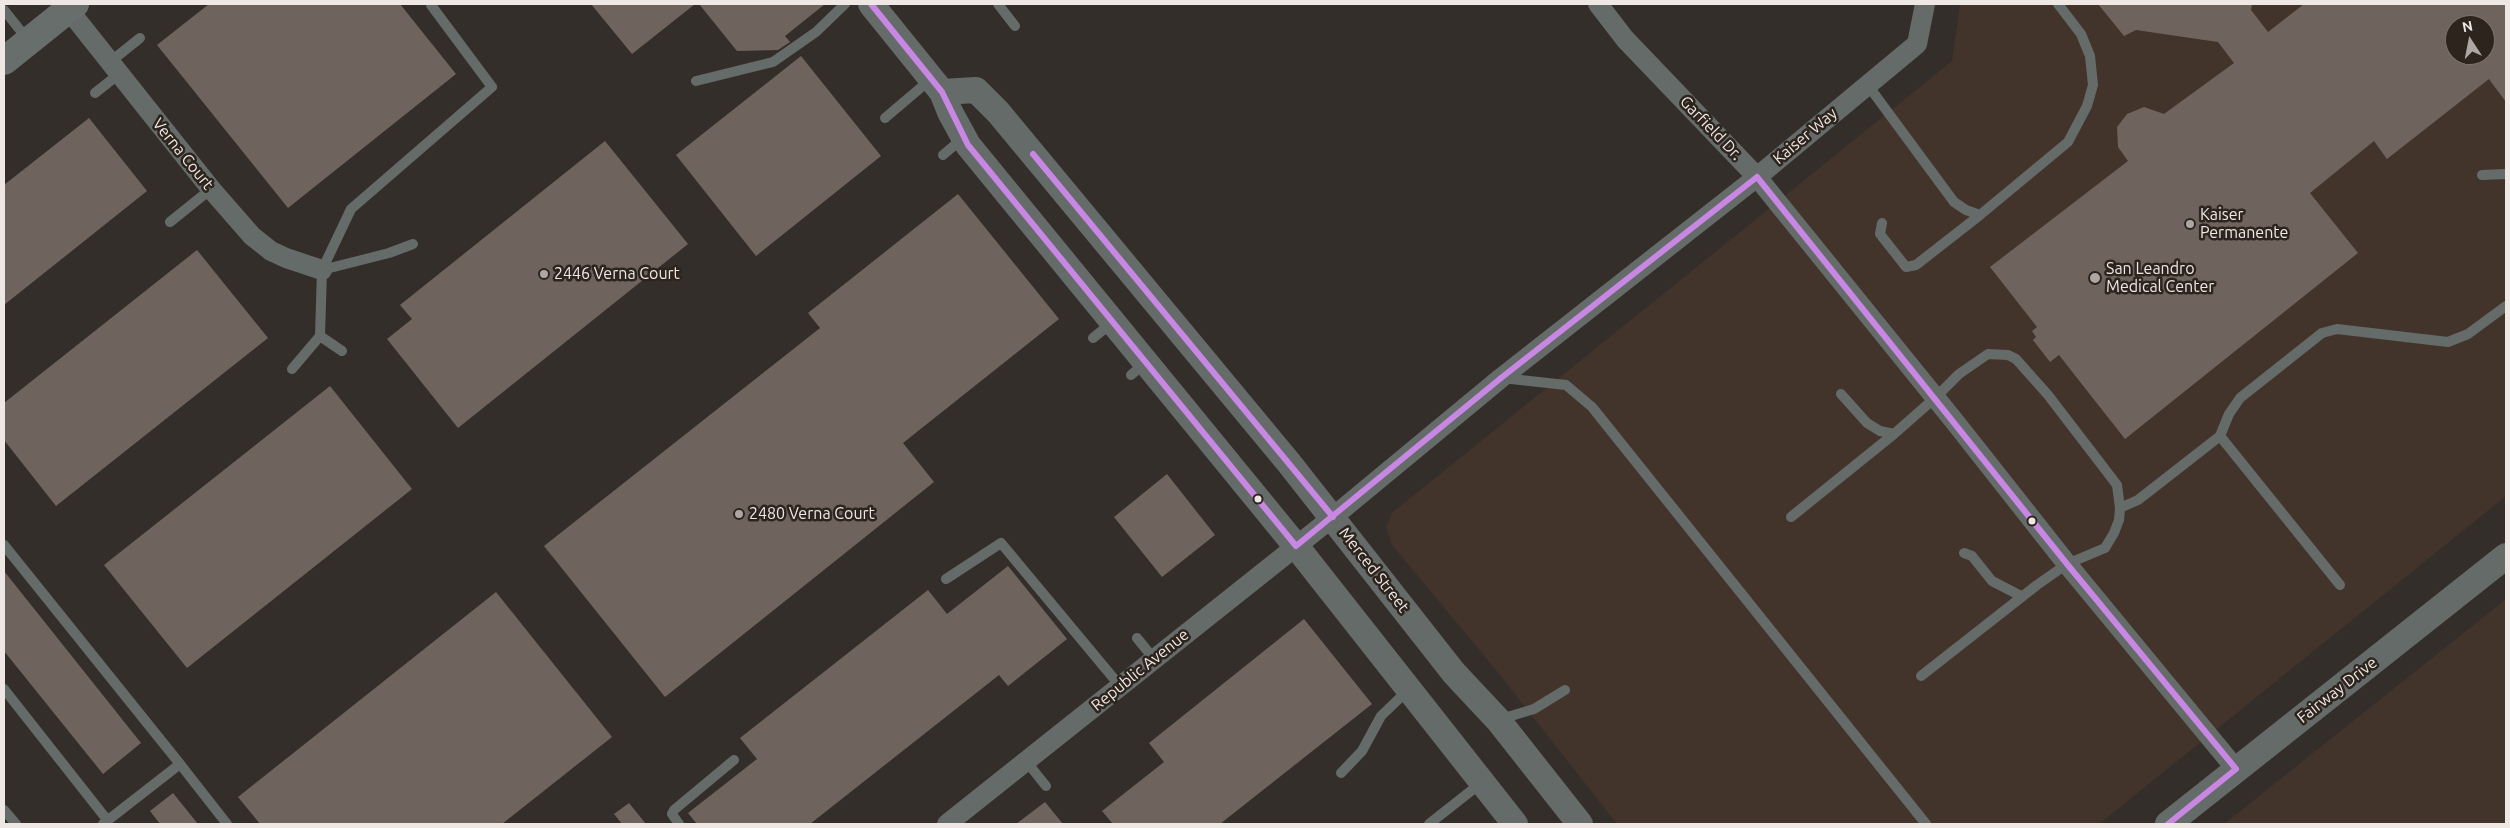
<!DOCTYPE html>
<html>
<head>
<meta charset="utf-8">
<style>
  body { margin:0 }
  #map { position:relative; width:2510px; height:828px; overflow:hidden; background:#342e2a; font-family:Ubuntu,sans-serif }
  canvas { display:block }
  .frame { position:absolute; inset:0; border:5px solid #eee7e3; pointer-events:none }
  .north { position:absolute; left:2445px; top:15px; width:50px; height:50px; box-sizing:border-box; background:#2d241d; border:1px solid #7a726c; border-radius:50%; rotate:349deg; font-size:14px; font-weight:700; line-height:20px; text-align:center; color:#eee7e3 }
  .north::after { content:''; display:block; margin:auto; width:18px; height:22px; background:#ada6a2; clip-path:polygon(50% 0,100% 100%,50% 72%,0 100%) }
</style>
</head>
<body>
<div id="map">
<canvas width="2510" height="828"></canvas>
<div class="frame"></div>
<div class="north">N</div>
</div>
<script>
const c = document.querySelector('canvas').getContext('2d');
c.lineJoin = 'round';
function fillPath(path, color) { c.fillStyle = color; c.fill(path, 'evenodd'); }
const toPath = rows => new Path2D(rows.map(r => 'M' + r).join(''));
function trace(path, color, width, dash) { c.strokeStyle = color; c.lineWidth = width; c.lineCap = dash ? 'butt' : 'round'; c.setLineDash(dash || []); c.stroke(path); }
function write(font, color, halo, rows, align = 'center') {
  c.font = font + ' Ubuntu,sans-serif'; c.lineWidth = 5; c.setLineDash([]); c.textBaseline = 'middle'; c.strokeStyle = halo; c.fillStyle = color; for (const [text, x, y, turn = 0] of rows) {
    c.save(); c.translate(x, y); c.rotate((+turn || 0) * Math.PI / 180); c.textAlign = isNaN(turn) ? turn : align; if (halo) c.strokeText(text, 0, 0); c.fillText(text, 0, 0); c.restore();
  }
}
fillPath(toPath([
  [1960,4,2506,4,2506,496,2099,824,1617,824,1496,670,1392,545,1386,527,1393,512,1952,61],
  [2455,25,2485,25,2485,55,2455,55],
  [2506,599,2506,824,2224,824]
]), '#43342b');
fillPath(toPath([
  [209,4,400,4,456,74,288,208,157,45],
  [591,4,695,4,632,54],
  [699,4,825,4,785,36,790,42,778,50,737,51],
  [2098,4,2252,4,2251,10,2268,32,2304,4,2506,4,2506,102,2489,79,2387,159,2374,141,2310,193,2358,253,2125,439,2059,355,2050,362,2033,340,2036,337,2032,331,2037,327,1990,267,2128,161,2118,147,2117,127,2127,114,2144,107,2164,114,2234,63,2218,42,2136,30,2124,36],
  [2455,25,2485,25,2485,55,2455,55],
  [801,56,881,156,756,256,676,155],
  [89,118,147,191,4,305,4,185],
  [605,141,688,244,458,428,387,339,412,319,400,305],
  [958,194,1059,319,903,443,934,482,665,697,544,546,820,328,808,313],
  [197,250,268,338,56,506,4,440,4,403],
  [330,386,412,489,187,668,104,565],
  [1167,474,1215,535,1162,577,1114,517],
  [1008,566,1067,639,1008,686,999,675,810,824,697,824,688,813,757,759,740,738,928,590,947,614],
  [4,571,141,743,103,774,4,651],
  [496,592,612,737,502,824,260,824,238,797],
  [1304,619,1372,704,1220,824,1113,824,1102,811,1164,762,1149,743],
  [173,793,198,824,160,824,150,811],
  [1045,802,1063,824,1016,824],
  [629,803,646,824,622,824,614,814]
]), '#6f645d');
trace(toPath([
  [998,4,1015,26],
  [4,10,28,40],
  [110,62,140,38],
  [696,81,773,62,816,32,845,4],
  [1867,84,1954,202,1966,210,1980,215,2068,142,2087,106,2093,85,2090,56,2081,34,2058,4],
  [95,93,119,74],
  [885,118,931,79],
  [943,155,963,138],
  [2482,175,2506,174],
  [170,222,211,189],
  [1882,223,1880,234,1906,267,1916,265,1980,215],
  [322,270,389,253,413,244],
  [1093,338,1113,322],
  [342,351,320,336,322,270,351,209,492,87,431,5],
  [292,369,320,336],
  [1131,375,1145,363],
  [1502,378,1566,385,1592,407,1926,824],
  [1841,394,1867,423,1880,431,1894,434],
  [2220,436,2340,585],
  [2120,508,2138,500,2220,436,2229,414,2240,398,2322,333,2337,329,2448,342,2468,334,2506,306],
  [1791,517,1894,434,1936,397,1959,374,1988,354,2008,355,2016,359,2048,395,2117,485,2120,508,2119,520,2114,533,2105,548,2067,564,2037,585,1921,676],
  [4,545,180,764],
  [1964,553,1972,556,1992,581,2021,596],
  [946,579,1001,543,1120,686],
  [1137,638,1154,659],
  [4,689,108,821],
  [1501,719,1534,709,1565,690],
  [1026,761,1046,786],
  [1341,773,1362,751,1381,716,1408,690],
  [4,810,16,824],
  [103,824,180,764,227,824],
  [679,824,672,814,674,810,734,760],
  [1429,824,1481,783]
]), '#656b69', 10);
trace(toPath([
  [1598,4,1625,39,1757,177,1955,422,2067,564,2236,769],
  [68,9,211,189,252,236,271,251,286,258,322,270],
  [947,824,1333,517,1501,378,1757,177,1917,44,1925,4]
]), '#656b69', 20);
trace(toPath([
  [871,4,942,92,950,112,968,145,1296,546,1515,824],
  [942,92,976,90,998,112,1289,463,1454,673,1498,720,1580,824],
  [2168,824,2506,556]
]), '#656b69', 26);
trace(toPath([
  [4,61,75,4]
]), '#686e6b', 28);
trace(toPath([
  [871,4,942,92,968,145,1296,546,1501,378,1757,177],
  [1033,154,1333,517],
  [1757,177,2067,564,2236,769],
  [2168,824,2236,769]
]), '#c787e3', 6);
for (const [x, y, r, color] of [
  [2190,224,5,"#ada6a2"],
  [544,274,5,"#ada6a2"],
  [2095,278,6,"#ada6a2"],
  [1258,499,4.5,"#eee7e3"],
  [739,514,5,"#ada6a2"],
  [2032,521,4.5,"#eee7e3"]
]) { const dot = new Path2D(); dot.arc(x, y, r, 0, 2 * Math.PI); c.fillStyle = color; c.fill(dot); trace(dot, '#2d241d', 2); }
write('16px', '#eee7e3', '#2d241d', [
  ["Garfield Dr.",1711,128,46],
  ["Kaiser Way",1805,136,-40],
  ["Verna Court",183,154,51],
  ["Merced Street",1374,570,52],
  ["Republic Avenue",1140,670,-39],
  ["Fairway Drive",2337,690,-38]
]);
write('16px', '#eee7e3', '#2d241d', [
  ["Kaiser",2200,215],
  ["Permanente",2200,233],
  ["San Leandro",2106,269],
  ["Medical Center",2106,287],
  ["2446 Verna Court",554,274],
  ["2480 Verna Court",749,514]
], 'left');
</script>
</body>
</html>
